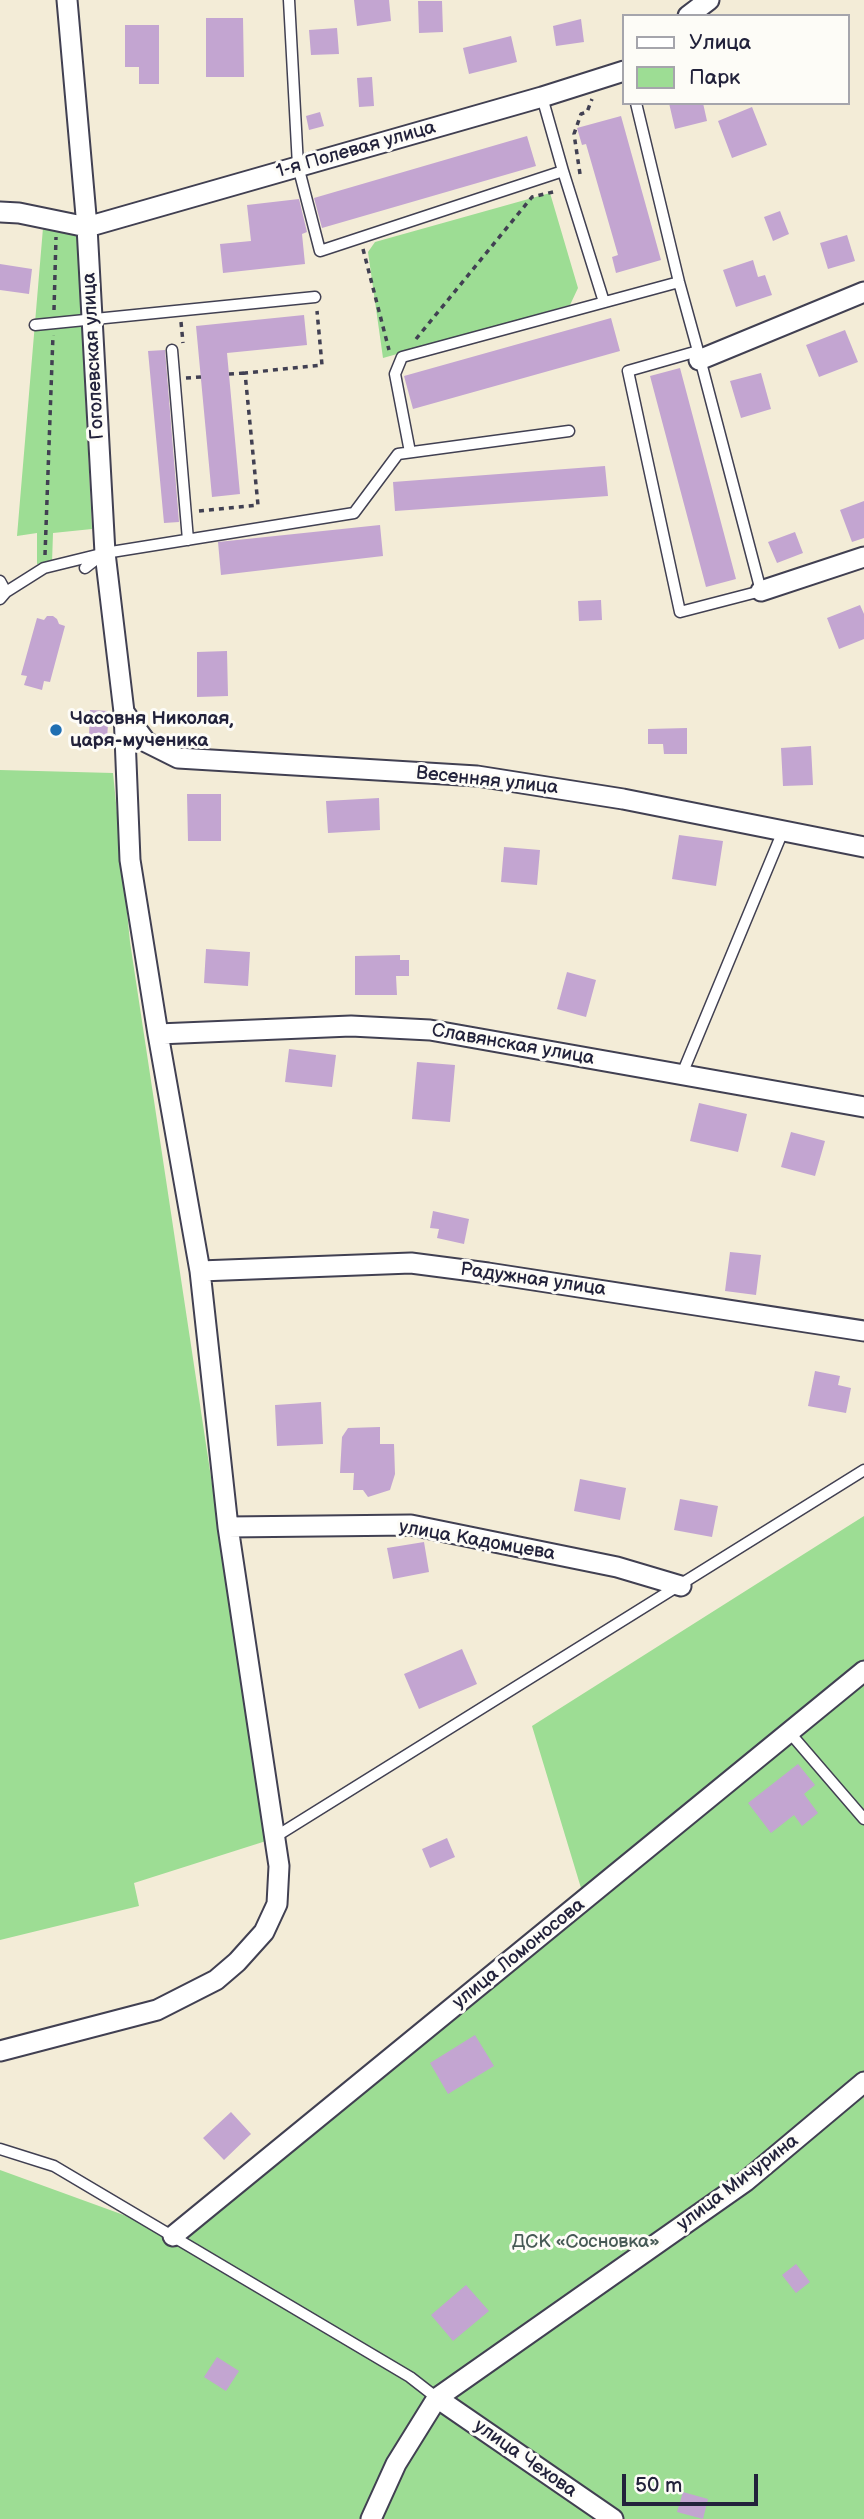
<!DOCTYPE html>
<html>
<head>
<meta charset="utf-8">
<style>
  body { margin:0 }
  #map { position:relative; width:864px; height:2519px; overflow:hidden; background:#f3ecd7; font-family:"Balsamiq Sans",sans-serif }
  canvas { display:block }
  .legend { position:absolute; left:622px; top:14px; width:228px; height:91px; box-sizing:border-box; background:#fdfcf7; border:2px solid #a5a5ac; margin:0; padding:9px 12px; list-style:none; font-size:21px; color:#22223b }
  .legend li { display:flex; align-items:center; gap:14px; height:35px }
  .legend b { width:35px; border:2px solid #a5a5ac }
  .scale { position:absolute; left:622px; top:2474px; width:136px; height:32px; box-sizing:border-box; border:4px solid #22223b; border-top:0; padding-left:9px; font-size:21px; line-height:24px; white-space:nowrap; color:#22223b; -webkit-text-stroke:5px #fdfcf7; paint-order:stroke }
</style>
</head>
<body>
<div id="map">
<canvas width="864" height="2519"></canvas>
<ul class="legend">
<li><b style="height:9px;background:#fff"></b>Улица</li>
<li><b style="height:19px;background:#9ddd94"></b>Парк</li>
</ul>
<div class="scale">50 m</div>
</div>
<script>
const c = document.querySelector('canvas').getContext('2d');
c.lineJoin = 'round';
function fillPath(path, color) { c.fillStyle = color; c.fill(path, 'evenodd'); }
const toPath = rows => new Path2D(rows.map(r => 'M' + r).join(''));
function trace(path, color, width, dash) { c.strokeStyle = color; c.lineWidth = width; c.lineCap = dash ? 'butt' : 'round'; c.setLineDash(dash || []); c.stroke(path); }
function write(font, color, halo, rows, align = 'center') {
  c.font = font + ' "Balsamiq Sans",sans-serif'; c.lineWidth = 6; c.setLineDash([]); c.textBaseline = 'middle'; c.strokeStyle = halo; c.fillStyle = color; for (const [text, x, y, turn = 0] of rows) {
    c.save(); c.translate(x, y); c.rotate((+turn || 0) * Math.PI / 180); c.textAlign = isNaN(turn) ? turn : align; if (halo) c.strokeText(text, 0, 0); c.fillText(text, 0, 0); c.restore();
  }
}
fillPath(toPath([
  [550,193,578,288,570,305,383,358,368,252,375,242],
  [43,228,77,232,92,529,53,533,52,563,37,564,37,533,17,536],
  [0,770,113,773,130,942,266,1841,134,1883,139,1906,0,1940],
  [864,1516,864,2519,0,2519,0,2170,165,2230,581,1888,532,1726]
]), '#9ddd94');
fillPath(toPath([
  [354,0,389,0,391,21,357,26],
  [418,1,442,1,443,32,419,33],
  [206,18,243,18,244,77,206,77],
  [581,19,584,42,556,46,553,26],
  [125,25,159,25,159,84,139,84,139,67,125,67],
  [337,28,339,54,311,55,309,30],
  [511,36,517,62,469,74,463,48],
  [372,77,374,106,359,107,357,78],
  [669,103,703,103,707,121,675,129],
  [752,107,767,145,732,158,718,121],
  [320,112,324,126,309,130,306,116],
  [621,116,661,260,616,273,612,257,618,255,586,144,582,145,577,128],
  [527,136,536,166,322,228,314,198],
  [299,199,307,232,302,234,305,264,223,273,220,244,251,241,247,205],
  [780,211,789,234,773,241,764,217],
  [847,235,855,261,828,269,820,243],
  [753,260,758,277,765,275,772,295,736,307,723,270],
  [0,264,32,269,29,294,0,290],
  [304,315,307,345,227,353,240,494,212,497,196,326],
  [611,318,620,351,413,409,404,376],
  [845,330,858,362,819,377,806,345],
  [165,350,179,522,164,523,148,351],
  [680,368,736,579,706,587,650,376],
  [761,373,771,409,741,418,730,381],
  [605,466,608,496,395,511,393,482],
  [864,501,864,538,852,542,840,510],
  [380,525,383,556,221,575,218,542],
  [795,532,803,553,777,563,768,542],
  [601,600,602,620,579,621,578,601],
  [860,605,864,614,864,639,839,649,827,618],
  [47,616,53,616,57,619,59,624,65,626,50,682,44,681,42,690,24,685,27,676,21,675,37,618,44,620],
  [227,651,228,696,197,697,197,652],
  [90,710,109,711,107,738,89,737],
  [687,728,687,754,664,754,663,744,648,744,648,729],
  [811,746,813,785,783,786,781,748],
  [187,794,221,794,221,841,188,841],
  [379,798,380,830,328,833,326,801],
  [679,835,723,841,716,886,672,879],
  [504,847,540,850,537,885,501,882],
  [206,949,250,952,248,986,204,983],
  [400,955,400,960,409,960,409,976,396,976,397,995,355,995,355,956],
  [567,972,596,980,586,1017,557,1009],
  [289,1049,336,1055,332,1087,285,1082],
  [417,1062,455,1065,450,1122,412,1119],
  [699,1103,747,1114,738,1152,690,1141],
  [791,1132,825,1141,815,1176,781,1167],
  [433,1211,469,1219,464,1244,437,1238,439,1229,430,1228],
  [730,1252,761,1255,756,1295,725,1291],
  [815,1371,840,1376,838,1385,851,1388,846,1413,808,1406],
  [321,1402,323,1444,277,1446,275,1405],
  [380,1427,380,1444,394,1444,395,1474,390,1490,368,1497,363,1490,353,1490,354,1473,340,1473,342,1437,348,1428],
  [580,1479,626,1488,620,1520,574,1511],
  [680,1499,718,1506,712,1537,674,1530],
  [424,1542,429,1572,393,1579,387,1548],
  [462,1649,477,1684,419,1709,404,1674],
  [798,1764,815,1785,804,1794,818,1813,802,1826,794,1815,771,1833,748,1803],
  [447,1838,455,1857,430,1868,422,1849],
  [475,2035,494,2066,448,2094,430,2063],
  [231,2112,251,2134,224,2160,203,2138],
  [796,2264,810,2282,796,2293,782,2275],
  [466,2285,489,2311,453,2341,431,2315],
  [217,2357,239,2371,226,2391,204,2377],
  [683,2492,708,2499,703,2519,677,2512]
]), '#c3a5d1');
const service = toPath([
  [289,0,298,166,320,251,563,171,542,97],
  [636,103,679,282,698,351,761,591,680,612,628,371,698,351],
  [563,171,604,302],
  [35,325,315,297],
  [172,350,188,540],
  [410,452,395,374,402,357,679,282],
  [85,568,99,557],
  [0,581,6,592],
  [0,599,6,592,44,568,105,553,354,513,398,454,569,431],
  [682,1074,783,831],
  [790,1733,864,1819],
  [275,1837,864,1470],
  [0,2149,54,2166,410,2377,437,2398]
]);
const minor = toPath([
  [688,16,709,0],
  [0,212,19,213,87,227,542,97,624,71],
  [699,360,864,292],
  [761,591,864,557],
  [124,712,146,742,178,758,477,776,623,799,864,847],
  [158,1034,351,1026,430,1030,864,1107],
  [200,1271,411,1263,488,1273,864,1331],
  [228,1527,411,1525,617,1567,681,1586],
  [0,2051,157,2010,216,1980,237,1962,264,1932,277,1904,279,1866,228,1527,200,1271,158,1034,130,860,124,712,105,553,87,227,67,0],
  [173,2236,864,1671],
  [437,2398,613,2519],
  [371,2519,396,2464,437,2398,746,2181,864,2082]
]);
trace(service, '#414052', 13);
trace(minor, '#414052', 23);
trace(toPath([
  [580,174,574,134,581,114,587,112,592,99],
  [363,249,389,350],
  [54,310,56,237],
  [181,322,183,343],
  [416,339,532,197,557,191],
  [229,374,245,373],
  [186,378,201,377],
  [199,511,258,505,245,373,322,365,317,311],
  [45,555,53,335]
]), '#414052', 3.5, [5, 5]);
trace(service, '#fff', 10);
trace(minor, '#fff', 19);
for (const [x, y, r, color] of [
  [56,730,7,"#1f6fb2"]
]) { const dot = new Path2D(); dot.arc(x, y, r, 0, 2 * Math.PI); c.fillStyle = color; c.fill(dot); trace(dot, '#fdfcf7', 2.5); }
write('19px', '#22223b', '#fdfcf7', [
  ["1-я Полевая улица",356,150,-16],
  ["Гоголевская улица",94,356,-93],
  ["Весенняя улица",487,781,6],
  ["Славянская улица",513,1045,10],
  ["Радужная улица",533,1280,8],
  ["улица Кадомцева",477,1541,10],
  ["улица Ломоносова",519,1954,-39],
  ["улица Мичурина",738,2183,-37],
  ["улица Чехова",525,2459,35]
]);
write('bold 19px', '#22223b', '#fdfcf7', [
  ["Часовня Николая,",70,719],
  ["царя-мученика",70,741]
], 'left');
write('19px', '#475a56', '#fdfcf7', [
  ["ДСК «Сосновка»",586,2242]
]);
</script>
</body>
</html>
